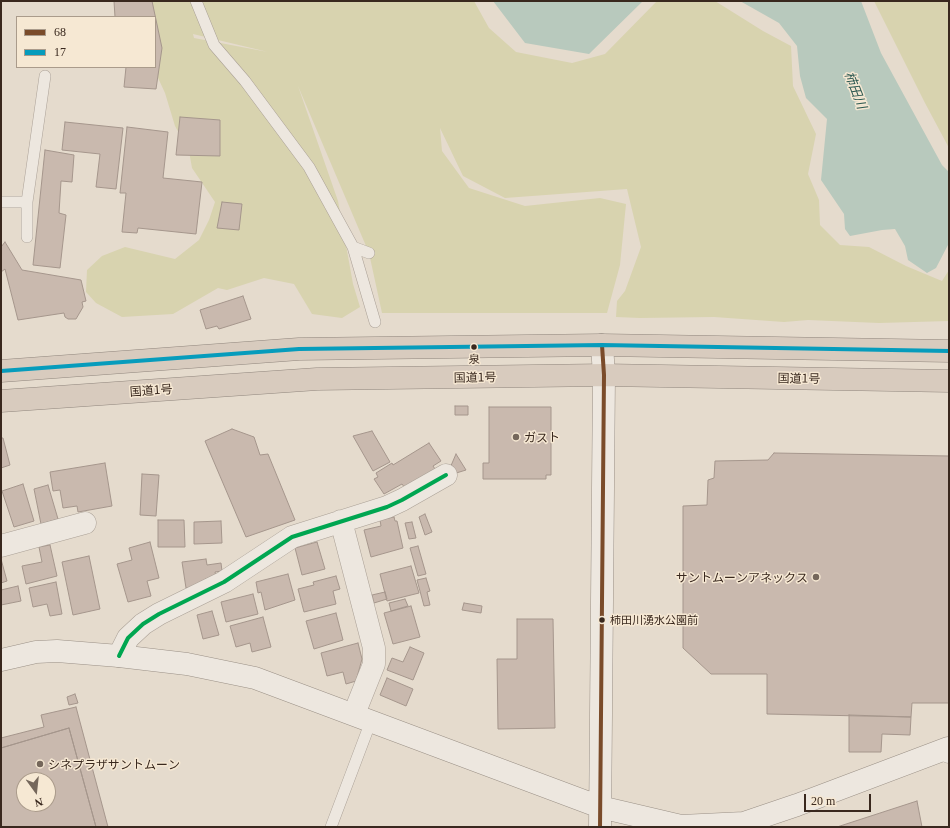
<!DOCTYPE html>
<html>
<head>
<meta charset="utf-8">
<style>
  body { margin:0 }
  #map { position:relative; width:950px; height:828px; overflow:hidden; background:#e5dbcd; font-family:Georgia,serif }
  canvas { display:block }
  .frame { position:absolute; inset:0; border:2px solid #39281e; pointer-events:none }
  .legend { position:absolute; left:16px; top:16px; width:140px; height:52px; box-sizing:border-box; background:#f6e8d3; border:1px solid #aa9b8b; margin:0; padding:5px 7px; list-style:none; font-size:12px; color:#39281e }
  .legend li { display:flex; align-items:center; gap:8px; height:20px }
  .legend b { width:20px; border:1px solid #aa9b8b }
  .north { position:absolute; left:16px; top:772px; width:40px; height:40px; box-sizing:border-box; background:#f6e8d3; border:1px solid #aa9b8b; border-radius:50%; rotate:165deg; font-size:11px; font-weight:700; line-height:16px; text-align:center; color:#39281e }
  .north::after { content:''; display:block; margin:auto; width:14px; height:18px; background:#75675b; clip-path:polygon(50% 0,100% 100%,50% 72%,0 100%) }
  .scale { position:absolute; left:804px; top:794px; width:67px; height:18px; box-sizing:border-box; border:2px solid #39281e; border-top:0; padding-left:5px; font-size:12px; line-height:14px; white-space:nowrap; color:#39281e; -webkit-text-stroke:3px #f6e8d3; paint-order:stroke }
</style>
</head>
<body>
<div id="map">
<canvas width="950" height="828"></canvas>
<div class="frame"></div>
<ul class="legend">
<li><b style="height:5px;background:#7a4b2a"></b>68</li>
<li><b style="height:5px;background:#069cbc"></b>17</li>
</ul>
<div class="north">N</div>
<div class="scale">20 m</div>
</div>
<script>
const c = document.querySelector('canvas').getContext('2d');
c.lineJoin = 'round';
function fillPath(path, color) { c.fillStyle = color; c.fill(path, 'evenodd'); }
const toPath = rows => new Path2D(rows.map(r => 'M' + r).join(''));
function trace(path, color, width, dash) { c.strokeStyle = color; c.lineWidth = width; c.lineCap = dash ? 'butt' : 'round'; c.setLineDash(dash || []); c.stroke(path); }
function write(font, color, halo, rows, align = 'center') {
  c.font = font + ' Georgia,"Noto Sans JP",serif'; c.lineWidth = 3; c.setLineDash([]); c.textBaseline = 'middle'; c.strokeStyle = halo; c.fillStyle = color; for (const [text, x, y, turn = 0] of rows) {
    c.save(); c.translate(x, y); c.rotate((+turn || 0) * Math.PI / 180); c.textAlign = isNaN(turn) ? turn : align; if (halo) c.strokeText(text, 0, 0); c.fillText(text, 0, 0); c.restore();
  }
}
fillPath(toPath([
  [149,1,474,1,489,28,516,52,572,63,605,54,657,1,715,1,763,31,791,46,793,86,816,134,808,174,819,200,820,225,840,245,869,247,906,266,942,281,949,270,949,321,879,323,808,320,784,322,714,317,640,318,616,317,617,301,625,291,641,247,627,189,505,198,463,176,440,128,442,151,469,188,525,206,600,198,626,204,620,265,607,313,382,313,369,253,298,86,338,201,353,284,360,307,342,318,312,314,294,284,264,278,227,290,218,288,173,314,122,317,96,303,86,292,87,270,102,256,125,247,175,259,199,240,209,220,215,202,192,168,189,151,175,126,165,93,153,67,155,67,155,17],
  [193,34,268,52,194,38],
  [874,1,949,1,949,148,925,103]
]), '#d8d3af');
fillPath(toPath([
  [493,1,643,1,589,54,525,43],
  [740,1,861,1,881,53,942,165,949,172,949,243,936,268,927,273,908,260,905,246,895,229,882,230,850,236,845,229,844,214,821,180,827,119,806,98,800,76,797,46,779,23]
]), '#b8c9bd');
const building = toPath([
  [114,1,152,1,162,48,156,89,124,87,126,67,155,67,155,17,115,17,114,1],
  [180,117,220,120,220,156,176,155,180,117],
  [65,122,123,128,116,189,96,187,100,154,62,150,65,122],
  [127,127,168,132,163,178,202,182,196,234,138,228,137,233,122,232,126,193,120,193,127,127],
  [45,150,74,155,72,182,61,181,59,213,66,215,60,268,33,265,45,150],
  [222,202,242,204,239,230,217,228,222,202],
  [5,242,22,270,81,280,86,301,82,302,83,307,76,319,68,319,65,317,64,313,18,320,5,269,1,272,1,247,5,242],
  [243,296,251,319,219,329,217,326,206,329,200,310,243,296],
  [455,406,468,406,468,415,455,415,455,406],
  [489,407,551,407,551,475,546,475,546,479,483,479,483,463,489,463,489,407],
  [232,429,254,437,260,455,268,454,295,520,246,537,205,441,232,429],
  [372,431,390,462,373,471,353,436,372,431],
  [1,438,3,438,10,465,1,468,1,438],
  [429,443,441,461,433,466,435,469,405,488,402,484,384,494,374,479,378,477,376,473,392,463,393,465,429,443],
  [774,453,949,456,949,703,912,703,911,717,767,714,767,674,711,674,683,648,683,506,707,505,708,480,714,478,715,461,768,460,774,453],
  [456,454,466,470,453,474,450,468,456,454],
  [105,463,112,506,78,512,77,506,63,508,60,490,53,491,50,472,105,463],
  [142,474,159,475,156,516,140,515,142,474],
  [23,484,34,521,14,527,2,491,23,484],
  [48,485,58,519,41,524,34,489,48,485],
  [425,514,432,532,425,535,419,517,425,514],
  [394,517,395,521,397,521,403,548,371,557,364,530,381,526,380,520,394,517],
  [158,520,184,520,185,547,158,547,158,520],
  [221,521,222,543,194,544,194,522,221,521],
  [412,522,416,538,409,539,405,523,412,522],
  [150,542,159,578,147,581,151,596,128,602,117,564,132,560,129,548,150,542],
  [317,542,325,569,302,575,295,548,317,542],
  [50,545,57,576,26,584,22,566,42,562,39,547,50,545],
  [418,546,426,574,418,576,410,548,418,546],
  [89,556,100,609,73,615,62,562,89,556],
  [1,559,7,581,1,583,1,559],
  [206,559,207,565,221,563,222,571,215,572,216,577,205,579,206,585,186,588,182,562,206,559],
  [411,566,419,593,387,601,380,574,411,566],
  [288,574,295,600,265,610,261,592,258,593,256,582,288,574],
  [336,576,340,589,333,591,336,604,304,612,298,589,314,585,313,582,336,576],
  [426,578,430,591,427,592,430,605,424,606,417,580,426,578],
  [56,582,62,614,50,616,47,604,33,607,29,588,56,582],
  [18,586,21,601,1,605,1,590,18,586],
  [385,592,387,599,374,603,372,595,385,592],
  [253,594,258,614,226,622,221,602,253,594],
  [405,599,408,606,391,611,389,603,405,599],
  [464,603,482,606,481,613,462,610,464,603],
  [411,606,420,637,393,644,384,613,411,606],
  [212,611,219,635,203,639,197,615,212,611],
  [336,613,343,640,314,649,306,621,336,613],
  [263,617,271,647,252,652,250,643,236,647,230,626,263,617],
  [517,619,553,619,555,728,498,729,497,659,517,659,517,619],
  [358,643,362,659,356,681,346,684,343,672,327,676,321,653,358,643],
  [410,647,424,653,413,680,387,670,392,658,403,662,410,647],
  [387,678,413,689,406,706,380,695,387,678],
  [75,694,78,703,69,705,67,697,75,694],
  [76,707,108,827,96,827,69,728,1,748,1,738,44,727,41,715,76,707],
  [849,715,911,717,910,735,882,734,881,752,849,752,849,715],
  [69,728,96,827,1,827,1,748,69,728],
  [24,780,48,780,48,804,24,804,24,780],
  [917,801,922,827,837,827,917,801]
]);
fillPath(building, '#c9b9ae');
trace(building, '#a5968c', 1);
const lane = toPath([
  [196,1,214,45,245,81,309,167,353,247,375,322],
  [1,202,27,202,45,76],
  [27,202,27,237],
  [353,247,369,253],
  [331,827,371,721]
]);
const street = toPath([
  [341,521,374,648,374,664,354,714],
  [1,546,85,523],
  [119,656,128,638,143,624,159,614,224,582,292,537,387,507,402,500,446,475]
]);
const secondary = toPath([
  [1,660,36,652,57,651,119,656,187,664,255,678,600,807,681,826,744,823,797,805,948,748,949,752],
  [600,827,604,375,602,345]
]);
const highway = toPath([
  [1,371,299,349,602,345,949,351],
  [1,401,317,379,604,375,949,381]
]);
trace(lane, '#aaa096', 12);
trace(street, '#aaa096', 23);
trace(secondary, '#9a9086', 23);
trace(highway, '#90867d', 23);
trace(lane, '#ede7df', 11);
trace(street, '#ede7df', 22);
trace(secondary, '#ede7df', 22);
trace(highway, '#d8cbbe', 22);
trace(toPath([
  [600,827,604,375,602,345]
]), '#7a4b2a', 4);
trace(toPath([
  [1,371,299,349,602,345,949,351]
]), '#069cbc', 4);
trace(toPath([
  [119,656,128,638,143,624,159,614,224,582,292,537,387,507,402,500,446,475]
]), '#00a651', 4);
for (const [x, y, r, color] of [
  [474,347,3.5,"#39281e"],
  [516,437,4,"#75675b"],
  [816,577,4,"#75675b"],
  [602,620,3.5,"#39281e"],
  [40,764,4,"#75675b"]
]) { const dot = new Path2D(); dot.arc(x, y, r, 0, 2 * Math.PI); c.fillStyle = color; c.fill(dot); trace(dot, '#f6e8d3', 1.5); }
write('11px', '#39281e', '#f6e8d3', [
  ["泉",474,359],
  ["柿田川湧水公園前",610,620,"left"]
]);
write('12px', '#39281e', '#f6e8d3', [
  ["国道1号",475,377,-1],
  ["国道1号",799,378,1],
  ["国道1号",151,390,-4]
]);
write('12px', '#39281e', '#f6e8d3', [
  ["ガスト",524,437],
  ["サントムーンアネックス",808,577,"right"],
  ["シネプラザサントムーン",48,764]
], 'left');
write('italic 13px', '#2d5951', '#f6e8d3', [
  ["柿田川",856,90,69]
]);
</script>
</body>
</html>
